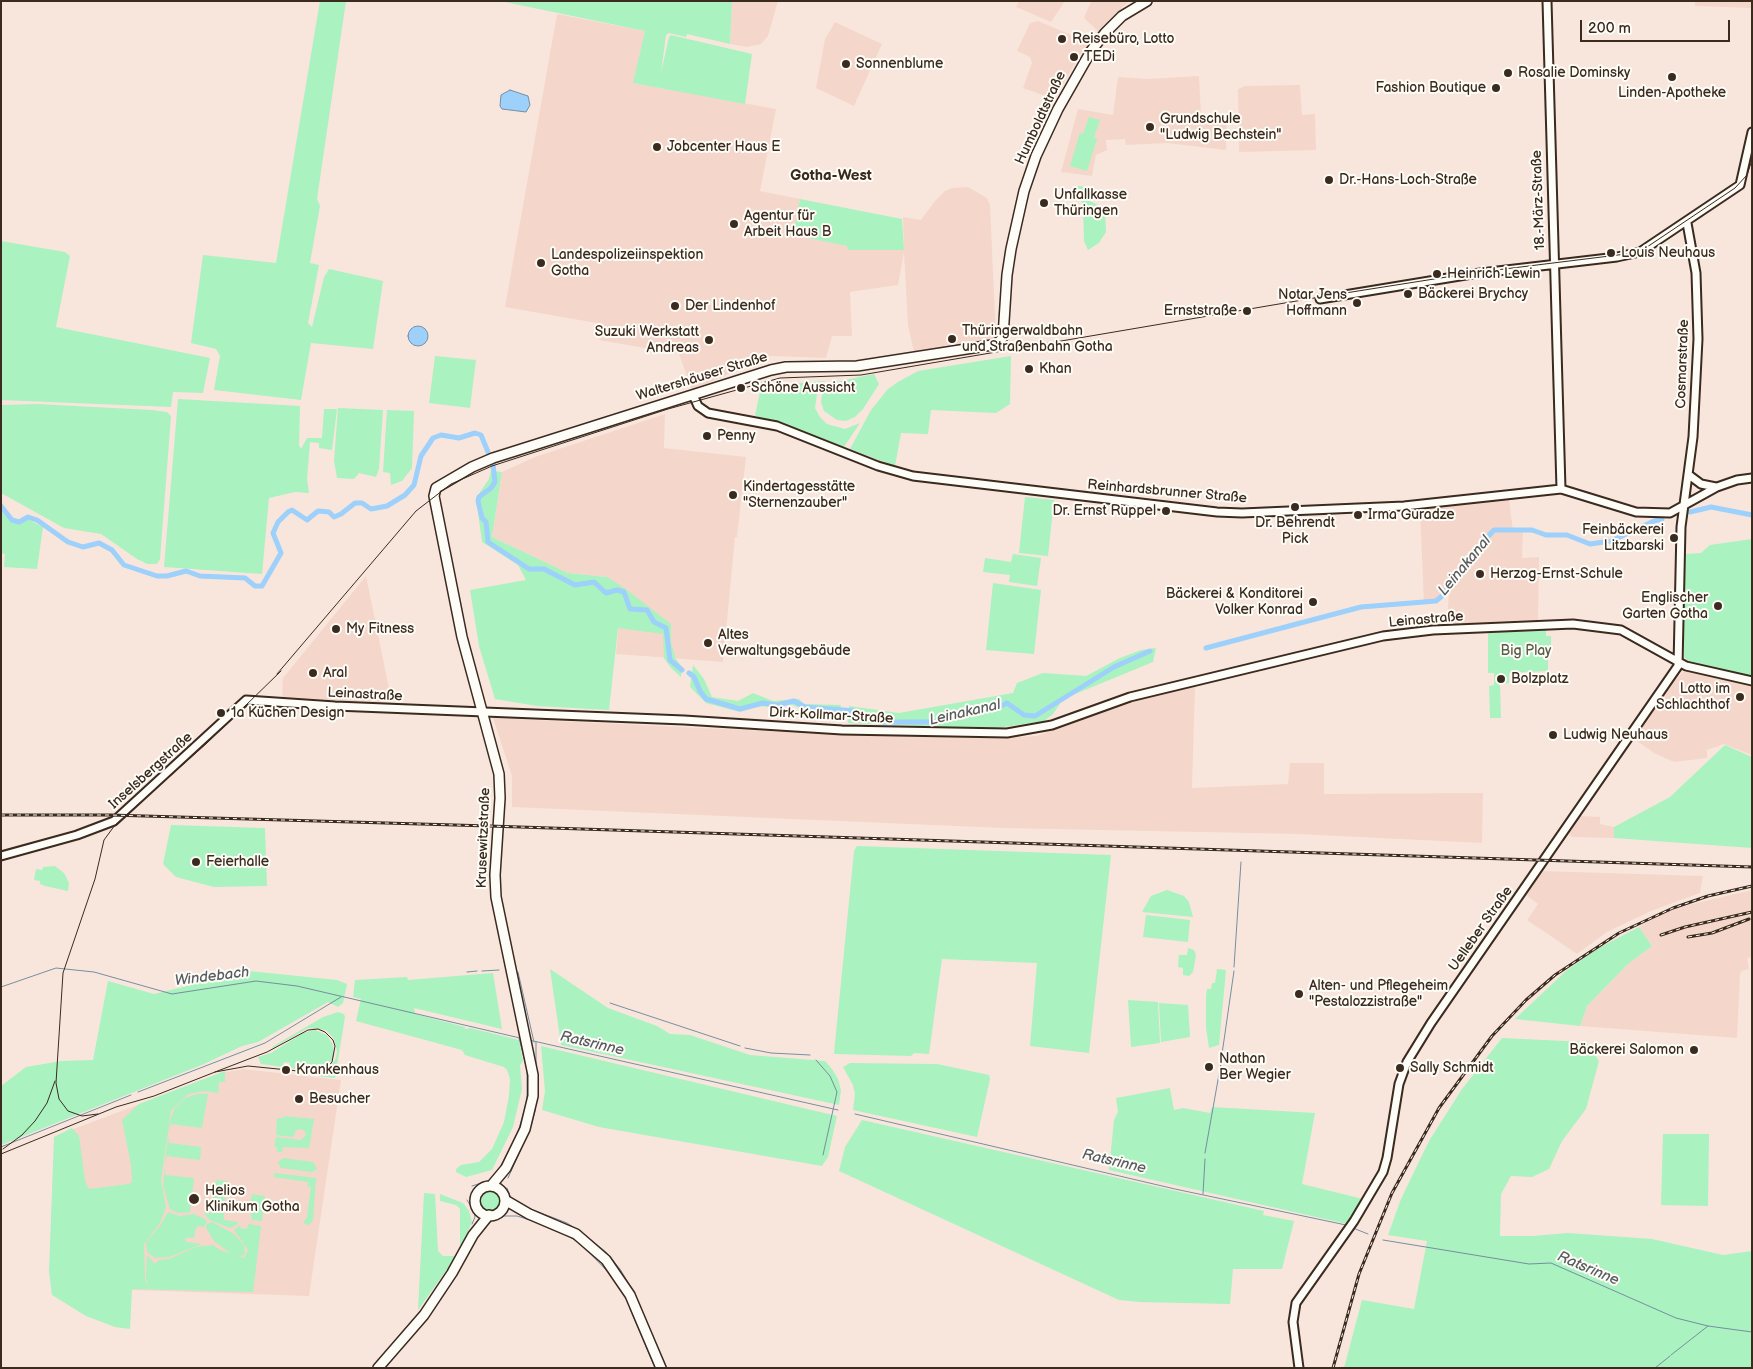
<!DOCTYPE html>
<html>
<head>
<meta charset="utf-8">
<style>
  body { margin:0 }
  #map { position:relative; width:1753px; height:1369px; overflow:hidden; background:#f8e6dd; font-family:"Balsamiq Sans",sans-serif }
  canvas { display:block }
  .frame { position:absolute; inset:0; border:2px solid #3b2a1e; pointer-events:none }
  .scale { position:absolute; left:1580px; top:20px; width:150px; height:22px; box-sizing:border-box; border:2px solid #3b2a1e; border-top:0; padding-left:6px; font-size:15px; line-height:18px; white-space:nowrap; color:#3b2a1e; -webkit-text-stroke:4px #fdfcf7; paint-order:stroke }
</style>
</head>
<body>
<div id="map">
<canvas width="1753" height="1369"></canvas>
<div class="frame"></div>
<div class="scale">200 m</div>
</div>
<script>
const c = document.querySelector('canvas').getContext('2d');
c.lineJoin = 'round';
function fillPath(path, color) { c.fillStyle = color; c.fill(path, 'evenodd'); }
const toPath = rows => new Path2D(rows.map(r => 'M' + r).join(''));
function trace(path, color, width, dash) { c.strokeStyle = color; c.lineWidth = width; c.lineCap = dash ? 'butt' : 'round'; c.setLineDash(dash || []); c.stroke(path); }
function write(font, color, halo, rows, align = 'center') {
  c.font = font + ' "Balsamiq Sans",sans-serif'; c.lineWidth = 4; c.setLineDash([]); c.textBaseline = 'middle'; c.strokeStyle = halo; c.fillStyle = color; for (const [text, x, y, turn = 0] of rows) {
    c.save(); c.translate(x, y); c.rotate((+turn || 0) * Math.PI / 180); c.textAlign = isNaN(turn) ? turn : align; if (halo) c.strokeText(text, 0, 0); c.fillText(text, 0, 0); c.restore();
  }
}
fillPath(toPath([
  [732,1,778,1,768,36,761,44,747,47,730,44],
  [1019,1,1065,1,1051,22,1016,7],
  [1091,1,1129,1,1098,31,1084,18],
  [1695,1,1752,1,1752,8,1695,6],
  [557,14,645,31,634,83,776,109,760,191,800,199,793,235,848,246,848,250,904,250,903,217,921,220,935,201,945,191,952,188,968,187,987,198,990,205,996,338,914,352,908,325,904,252,898,285,850,292,852,336,832,336,826,358,770,356,692,390,679,354,599,340,602,324,505,307],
  [1038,21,1090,43,1081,53,1059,91,1051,98,1023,88,1032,63,1030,57,1017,51,1030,23],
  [835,22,882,44,854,106,816,88,825,39],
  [1199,76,1201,115,1227,115,1226,150,1167,143,1126,145,1125,139,1106,140,1107,150,1096,155,1092,176,1061,172,1078,109,1113,115,1118,77,1149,79],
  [1300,85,1302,115,1315,114,1316,150,1239,152,1238,89,1245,86],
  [665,414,664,448,746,457,737,537,735,537,723,662,616,654,622,587,607,577,568,573,492,537,502,472,535,457],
  [1509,499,1513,531,1523,531,1522,558,1539,557,1538,620,1447,624,1449,590,1435,602,1424,604,1420,509],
  [366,576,392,703,282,699,283,678],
  [1684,671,1752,685,1752,755,1724,744,1707,750,1707,758,1674,762,1654,753,1634,739,1669,686],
  [1195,686,1192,788,1288,784,1290,763,1324,763,1324,794,1483,793,1482,843,1298,834,1003,828,512,807,512,776,493,718,848,735,1004,738,1037,736,1115,706],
  [1580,816,1600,817,1600,824,1614,827,1614,838,1572,837,1568,833],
  [1543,871,1703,876,1700,893,1651,911,1607,932,1577,954,1527,920,1538,904,1526,895],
  [1752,890,1752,957,1747,958,1749,969,1742,971,1740,974,1737,1038,1580,1026,1587,1006,1628,964,1652,946,1639,927,1660,915,1684,906],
  [243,1069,341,1080,309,1296,132,1290,125,1282,135,1280,141,1272,141,1260,135,1257,69,1255,62,1245,68,1131,226,1072]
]), '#f4d7ca');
fillPath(toPath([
  [320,1,346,1,317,199,320,206,310,263,319,265,308,323,312,327,324,277,329,269,383,281,373,349,311,343,301,400,214,390,220,356,216,349,191,343,203,255,276,263],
  [500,1,732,1,730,44,687,34,686,37,669,33,666,35,661,73,669,37,671,35,752,54,745,104,633,83,645,31],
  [1089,117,1100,120,1094,137,1097,139,1087,171,1070,166,1080,133,1083,134],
  [1078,186,1090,187,1090,201,1105,209,1106,232,1099,243,1088,250,1084,241,1083,205,1075,189],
  [800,199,902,219,904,250,848,250,847,246,793,235],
  [1,241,65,252,70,256,56,327,210,358,203,393,173,392,171,407,1,400],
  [435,356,476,360,470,408,429,403],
  [1011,356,1010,404,996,413,931,410,928,434,901,433,895,466,850,449,871,410,888,389,898,382,918,371],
  [874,374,879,384,863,409,855,417,846,421,837,420,824,411,821,402,822,395,831,383],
  [825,381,817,394,815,408,820,417,827,424,845,429,860,423,844,447,784,424,755,416,760,391,788,384],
  [178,399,300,406,299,445,301,449,307,438,322,438,324,409,337,409,332,450,319,448,319,443,310,442,307,479,309,493,295,492,269,498,262,574,164,567],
  [37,404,152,410,167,412,171,416,160,559,157,564,147,564,137,559,101,534,64,528,1,493,1,405],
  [338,408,383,410,379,469,376,477,359,473,354,479,337,478,334,461],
  [387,410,414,411,412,468,402,481,391,485,390,473,383,472],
  [491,471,502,472,492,537,568,573,607,577,623,587,671,624,671,643,676,659,682,667,681,677,671,668,664,658,663,634,618,628,609,710,537,706,495,699,479,646,470,590,526,580,518,565,482,542,476,498,489,479],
  [1025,497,1054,500,1048,556,1019,553],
  [1,510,11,522,19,524,28,519,43,527,37,569,4,567,5,554,1,553],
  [1752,539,1752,676,1691,664,1684,657,1684,554,1701,553,1710,545],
  [1013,554,1041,558,1037,586,1009,582,1010,575,983,572,985,558,1011,562],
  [993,583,1041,590,1034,654,986,650],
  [1546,630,1546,636,1551,636,1551,645,1548,647,1548,671,1509,673,1509,683,1500,684,1501,718,1490,718,1489,686,1494,685,1494,673,1488,673,1488,632],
  [1156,648,1153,662,1063,699,1053,714,1044,721,990,729,848,723,849,706,899,713,1013,693,1017,683,1043,673,1086,676,1120,658,1141,650],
  [693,665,704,679,712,697,738,701,753,693,773,701,799,699,804,704,841,705,840,715,805,710,790,704,779,708,758,706,740,712,706,703,690,687],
  [1725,745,1752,757,1752,848,1614,838,1614,827,1670,797],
  [171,825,265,828,267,886,214,887,176,877,163,864],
  [857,846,1111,855,1089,1053,1030,1046,1037,963,942,959,929,1054,914,1053,911,1056,835,1054,834,1053,854,851],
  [55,866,64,873,69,883,68,891,45,886,40,884,40,881,34,880,36,869,42,870,43,867],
  [1167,890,1184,896,1189,902,1193,917,1142,912,1151,896],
  [1146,915,1190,920,1188,942,1143,937],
  [1639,927,1652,946,1628,964,1587,1006,1580,1026,1515,1019,1567,970,1599,948],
  [1188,948,1194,950,1196,955,1193,972,1189,976,1183,975,1183,968,1178,967,1179,955,1187,955],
  [550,969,608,1008,657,1026,670,1034,690,1035,750,1055,825,1061,832,1069,838,1079,841,1090,839,1105,561,1045],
  [1217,969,1226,970,1219,1045,1209,1048,1206,1028,1206,996,1207,989,1211,989,1212,983,1215,983],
  [249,971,337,980,347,984,343,1003,338,1007,328,1002,258,1042,242,1046,204,1064,1,1145,1,1086,26,1067,61,1061,93,1060,108,981,154,994],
  [493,973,502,1029,414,1008,415,1014,465,1027,465,1029,470,1028,519,1040,523,1061,520,1065,522,1089,513,1127,492,1170,466,1177,456,1172,456,1169,461,1165,479,1162,492,1149,504,1122,509,1096,510,1079,507,1070,504,1067,465,1055,462,1050,356,1021,361,999,353,997,355,980,407,977,408,980],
  [1128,1000,1158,1002,1160,1043,1131,1047],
  [1159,1003,1188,1005,1190,1037,1161,1042],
  [338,1012,344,1014,345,1017,335,1078,318,1076,330,1068,336,1058,337,1051,334,1039,326,1030,308,1028,273,1048,272,1047,323,1017],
  [315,1030,327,1035,333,1045,334,1057,327,1066,313,1071,289,1068,290,1063,284,1062,283,1067,261,1064,258,1057,271,1053,303,1033],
  [1502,1038,1586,1042,1599,1061,1586,1109,1562,1141,1549,1169,1532,1177,1511,1176,1501,1194,1500,1236,1533,1236,1568,1233,1652,1239,1723,1255,1752,1251,1752,1368,1344,1368,1362,1300,1414,1309,1427,1241,1388,1235,1401,1199,1429,1141,1462,1089],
  [541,1046,837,1116,828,1157,822,1166,599,1127,542,1110,545,1091],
  [850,1063,937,1064,989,1075,990,1079,977,1137,853,1110,855,1094,853,1085,843,1067],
  [225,1071,225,1082,219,1082,218,1093,204,1091,188,1094,171,1111,161,1180,166,1207,160,1223,144,1244,145,1280,150,1287,146,1279,147,1255,155,1264,159,1260,169,1259,196,1247,213,1245,220,1250,244,1258,248,1250,234,1230,241,1225,240,1228,247,1229,248,1224,261,1226,253,1292,132,1289,130,1329,115,1327,86,1316,52,1295,49,1272,54,1137,72,1128,79,1136,85,1181,89,1189,129,1184,132,1182,131,1165,122,1120,139,1104],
  [1170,1088,1174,1110,1183,1108,1210,1113,1212,1107,1315,1113,1302,1184,1363,1199,1347,1224,1109,1170,1114,1120,1118,1112,1116,1098],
  [197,1094,208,1094,202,1128,171,1124,168,1134,171,1118,175,1108,185,1098],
  [284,1116,314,1119,309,1148,283,1147,282,1152,277,1152,277,1147,274,1147,276,1137,301,1140,306,1135,305,1131,300,1129,296,1130,293,1137,276,1135,277,1118,284,1118],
  [862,1120,1264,1211,1263,1215,1294,1221,1282,1269,1233,1269,1230,1304,1140,1302,1119,1300,839,1171,845,1147],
  [1663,1134,1709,1134,1708,1206,1661,1205],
  [168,1137,169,1143,201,1147,200,1160,167,1156,165,1162],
  [283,1158,313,1162,317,1169,312,1172,281,1168,278,1162],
  [165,1164,165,1175,194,1178,190,1212,177,1213,170,1209,163,1185],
  [274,1173,316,1178,313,1220,309,1225,303,1223,307,1217,311,1186,307,1187,308,1182,274,1177],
  [216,1180,227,1181,224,1205,213,1204],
  '477 1201a13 13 0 1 1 26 0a13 13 0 1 1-26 0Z',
  [424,1193,435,1194,438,1251,443,1256,454,1256,455,1258,418,1310],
  [252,1194,265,1196,262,1221,252,1220,250,1206],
  [440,1194,463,1203,469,1211,472,1222,460,1249,460,1209,456,1205,440,1201],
  [212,1206,223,1207,224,1220,238,1222,238,1224,230,1228,210,1220,205,1215,205,1212,211,1213],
  [168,1212,179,1216,194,1214,205,1219,207,1221,204,1227,198,1226,195,1230,194,1238,185,1238,186,1242,202,1244,169,1257,155,1258,147,1252,146,1242,160,1226],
  [212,1222,234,1234,244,1245,245,1254,239,1257,230,1253,214,1241,206,1228,207,1224]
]), '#aaf2bf');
const water = toPath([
  [510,90,528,96,530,105,526,112,502,109,500,106,501,95,510,90],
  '408 336a10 10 0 1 1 20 0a10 10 0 1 1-20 0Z'
]);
fillPath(water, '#9dd0fa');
trace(water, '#768ea2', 1);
trace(toPath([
  [1234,967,1241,862],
  [482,971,499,970],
  [467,972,477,971],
  [518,972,534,1042],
  [1,987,56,968,94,972,172,994,256,981,297,986,520,1038],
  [610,1003,740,1046],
  [529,1040,838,1110],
  [536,1042,536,1069],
  [745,1048,771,1053,810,1055],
  [1222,1054,1234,971],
  [816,1060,830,1076,837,1092,823,1155],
  [138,1092,265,1043,341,997],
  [855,1114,1175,1189,1346,1225],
  [1,1147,131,1095],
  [1205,1153,1221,1063],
  [498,1171,517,1135,527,1102,527,1070,519,1038],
  [508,1178,530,1129,535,1111,537,1087],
  [472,1186,491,1180],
  [507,1188,511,1198],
  [1203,1194,1205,1159],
  [467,1200,474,1211,475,1217,472,1224],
  [523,1206,567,1223,576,1229],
  [485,1228,491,1221,504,1216,517,1216,537,1222],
  [1353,1228,1368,1234],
  [580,1231,606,1252,620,1269,633,1291],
  [565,1234,581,1244,611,1275],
  [1383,1240,1529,1264,1551,1263,1676,1318,1708,1326,1752,1332],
  [620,1288,626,1298],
  [630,1309,655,1368],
  [641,1309,667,1368],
  [1671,1355,1708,1326],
  [1655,1368,1670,1356]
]), '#768ea2', 1);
trace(toPath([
  [493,464,495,482,491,488,479,497,478,501,482,518,486,522,488,542,529,569,544,569,575,585,594,582,606,593,617,590,624,592,630,609,647,610,654,622,666,628,670,660,682,670],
  [1,506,12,520,19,522,28,517,37,520,68,542,83,547,99,543,112,550,124,565,157,576,167,576,186,571,200,576,245,578,255,586,262,586,281,553,273,533,278,522,288,512,292,510,307,520,318,511,329,512,334,517,341,514,355,503,362,503,371,509,387,506,405,495,414,485,421,456,433,438,441,435,459,438,475,433,481,435,488,452],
  [1690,512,1711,507,1752,515],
  [1206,648,1361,607,1436,601,1442,596,1465,562,1494,530,1532,530,1546,535,1567,535,1590,544,1611,541,1654,521,1662,519],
  [689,673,694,677,700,691,706,699,740,709,763,703,777,705,794,701,805,707,856,711,879,722,933,722,968,710,997,708,1007,703,1024,715,1035,716,1114,667,1150,651]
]), '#9dd0fa', 5);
const minor = toPath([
  [1547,1,1561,489],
  [1320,299,1472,274,1617,257,1640,252,1740,185,1752,132],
  [693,395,698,406,708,413,777,426,878,466,913,476,1217,512,1242,513,1404,506,1561,489,1636,512,1670,513,1717,487,1737,480,1752,478],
  [1689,475,1701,484,1716,487],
  [1,856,77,835,114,821,246,700,335,706,684,720,842,730,1007,733,1052,725,1130,697,1383,636,1433,630,1573,624,1621,630,1686,666,1752,681],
  [1299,1368,1293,1322,1296,1303,1354,1221,1383,1172,1387,1158,1399,1084,1407,1062,1431,1023,1678,666,1681,527,1693,437,1698,339,1696,273,1687,223]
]);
const major = toPath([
  [491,1186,506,1168,525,1129,533,1096,533,1075,496,897,495,875,500,798,499,774,462,637,434,496,436,488,472,467,493,458,771,370,786,367,857,366,992,345,999,342,1003,337,1007,275,1011,249,1024,191,1036,156,1058,109,1091,51,1105,33,1122,16,1147,1],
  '475 1201a15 15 0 1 1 30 0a15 15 0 1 1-30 0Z',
  [505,1200,529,1214,576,1234,606,1260,630,1295,661,1368],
  [378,1368,424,1315,452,1273,473,1235,489,1215]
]);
trace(minor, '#3b2a1e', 11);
trace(major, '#3b2a1e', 12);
trace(minor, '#fdfcf7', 7);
trace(major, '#fdfcf7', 9);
trace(toPath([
  [277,674,416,511,451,484,492,466,668,409,780,378,861,375,1320,297,1472,273,1634,253,1647,247,1735,188,1747,175,1752,160],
  [98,1114,82,1116,68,1111,59,1099,56,1083,63,973,95,879,104,840,115,825,207,743,281,671],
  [3,1149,22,1135,35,1121,47,1103,55,1081],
  [1,1154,116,1107,154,1096,215,1072,267,1052,308,1030,318,1029,325,1032,333,1040,335,1046,332,1062,327,1068,318,1073,248,1066,215,1072]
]), '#3b2a1e', 1);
const rail = toPath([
  [1,815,110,815,489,826,1752,867],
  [1661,935,1685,927,1752,912],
  [1688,937,1712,933,1749,919],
  [1333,1368,1359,1274,1392,1193,1439,1108,1492,1036,1526,1000,1555,975,1619,933,1673,908,1708,896,1752,886]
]);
trace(rail, '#3b2a1e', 3);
trace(rail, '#fdfcf7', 1, [4]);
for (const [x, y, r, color] of [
  [1062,39,5,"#3b2a1e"],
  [1074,57,5,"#3b2a1e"],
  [846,64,5,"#3b2a1e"],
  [1508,73,5,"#3b2a1e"],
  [1672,77,5,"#3b2a1e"],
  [1496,88,5,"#3b2a1e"],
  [1150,127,5,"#3b2a1e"],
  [657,147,5,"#3b2a1e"],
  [1329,180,5,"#3b2a1e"],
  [1044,203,5,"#3b2a1e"],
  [734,224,5,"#3b2a1e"],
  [1611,253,5,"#3b2a1e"],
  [541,263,5,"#3b2a1e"],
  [1437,274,5,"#3b2a1e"],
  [1408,294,5,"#3b2a1e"],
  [1357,303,5,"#3b2a1e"],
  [675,306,5,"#3b2a1e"],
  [1247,311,5,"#3b2a1e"],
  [952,339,5,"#3b2a1e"],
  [709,340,5,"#3b2a1e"],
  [1029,369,5,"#3b2a1e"],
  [741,388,5,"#3b2a1e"],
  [707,436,5,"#3b2a1e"],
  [733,495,5,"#3b2a1e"],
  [1295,507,5,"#3b2a1e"],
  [1166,511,5,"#3b2a1e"],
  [1358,515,5,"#3b2a1e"],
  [1674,538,5,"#3b2a1e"],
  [1480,574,5,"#3b2a1e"],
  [1313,602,5,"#3b2a1e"],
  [1718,606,5,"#3b2a1e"],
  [336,629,5,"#3b2a1e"],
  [708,643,5,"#3b2a1e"],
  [313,673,5,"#3b2a1e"],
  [1501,679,5,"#3b2a1e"],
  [1740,697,5,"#3b2a1e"],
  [221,713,5,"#3b2a1e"],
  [1553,735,5,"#3b2a1e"],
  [196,862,5,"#3b2a1e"],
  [1299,994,5,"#3b2a1e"],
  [1694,1050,5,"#3b2a1e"],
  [1209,1067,5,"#3b2a1e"],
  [1400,1068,5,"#3b2a1e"],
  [286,1070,5,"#3b2a1e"],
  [299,1099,5,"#3b2a1e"],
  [194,1199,6,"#3b2a1e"]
]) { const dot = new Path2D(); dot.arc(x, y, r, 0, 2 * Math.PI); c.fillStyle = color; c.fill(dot); trace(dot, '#fdfcf7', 2); }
write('14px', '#3b2a1e', '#fdfcf7', [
  ["Reisebüro, Lotto",1072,39],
  ["TEDi",1084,57],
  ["Sonnenblume",856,64],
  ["Rosalie Dominsky",1518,73],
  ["Fashion Boutique",1486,88,"right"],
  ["Linden-Apotheke",1672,93,"center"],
  ["Grundschule",1160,119],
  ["\"Ludwig Bechstein\"",1160,135],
  ["Jobcenter Haus E",667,147],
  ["Dr.-Hans-Loch-Straße",1339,180],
  ["Unfallkasse",1054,195],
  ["Thüringen",1054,211],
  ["Agentur für",744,216],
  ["Arbeit Haus B",744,232],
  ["Louis Neuhaus",1621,253],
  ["Landespolizeiinspektion",551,255],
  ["Gotha",551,271],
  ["Heinrich Lewin",1447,274],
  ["Bäckerei Brychcy",1418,294],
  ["Notar Jens",1347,295,"right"],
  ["Hoffmann",1347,311,"right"],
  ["Der Lindenhof",685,306],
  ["Ernststraße",1237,311,"right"],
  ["Thüringerwaldbahn",962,331],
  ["und Straßenbahn Gotha",962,347],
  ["Suzuki Werkstatt",699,332,"right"],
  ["Andreas",699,348,"right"],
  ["Khan",1039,369],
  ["Schöne Aussicht",751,388],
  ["Penny",717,436],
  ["Kindertagesstätte",743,487],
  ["\"Sternenzauber\"",743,503],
  ["Dr. Ernst Ruppel",1156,511,"right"],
  ["Irma Guradze",1368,515],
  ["Dr. Behrendt",1295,523,"center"],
  ["Pick",1295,539,"center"],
  ["Feinbäckerei",1664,530,"right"],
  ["Litzbarski",1664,546,"right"],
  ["Herzog-Ernst-Schule",1490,574],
  ["Bäckerei & Konditorei",1303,594,"right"],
  ["Volker Konrad",1303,610,"right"],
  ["Englischer",1708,598,"right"],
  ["Garten Gotha",1708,614,"right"],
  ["My Fitness",346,629],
  ["Altes",718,635],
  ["Verwaltungsgebäude",718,651],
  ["Aral",323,673],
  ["Bolzplatz",1511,679],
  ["Lotto im",1730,689,"right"],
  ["Schlachthof",1730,705,"right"],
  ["1a Küchen Design",231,713],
  ["Ludwig Neuhaus",1563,735],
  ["Feierhalle",206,862],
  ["Alten- und Pflegeheim",1309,986],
  ["\"Pestalozzistraße\"",1309,1002],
  ["Bäckerei Salomon",1684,1050,"right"],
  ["Nathan",1219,1059],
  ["Ber Wegier",1219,1075],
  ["Sally Schmidt",1410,1068],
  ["Krankenhaus",296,1070],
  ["Besucher",309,1099],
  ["Helios",205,1191],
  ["Klinikum Gotha",205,1207]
], 'left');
write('14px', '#3b2a1e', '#fdfcf7', [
  ["Humboldtstraße",1041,118,-65],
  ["18.-März-Straße",1539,200,-92],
  ["Cosmarstraße",1683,364,-88],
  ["Waltershäuser Straße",702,377,-17],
  ["Reinhardsbrunner Straße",1167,492,5],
  ["Leinastraße",1426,620,-5],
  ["Leinastraße",365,695,3],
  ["Dirk-Kollmar-Straße",831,716,3],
  ["Inselsbergstraße",151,771,-42],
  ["Krusewitzstraße",484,838,-88],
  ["Uelleber Straße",1481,929,-55]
]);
write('14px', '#575c46', '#fdfcf7', [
  ["Big Play",1526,651]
]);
write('bold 15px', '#3b2a1e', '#fdfcf7', [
  ["Gotha-West",831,176]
]);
write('italic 15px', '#585c60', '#fdfcf7', [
  ["Leinakanal",1465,566,-50],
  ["Leinakanal",965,713,-13],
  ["Windebach",212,977,-7],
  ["Ratsrinne",592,1044,13],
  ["Ratsrinne",1114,1162,13],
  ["Ratsrinne",1588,1269,23]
]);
</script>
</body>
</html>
